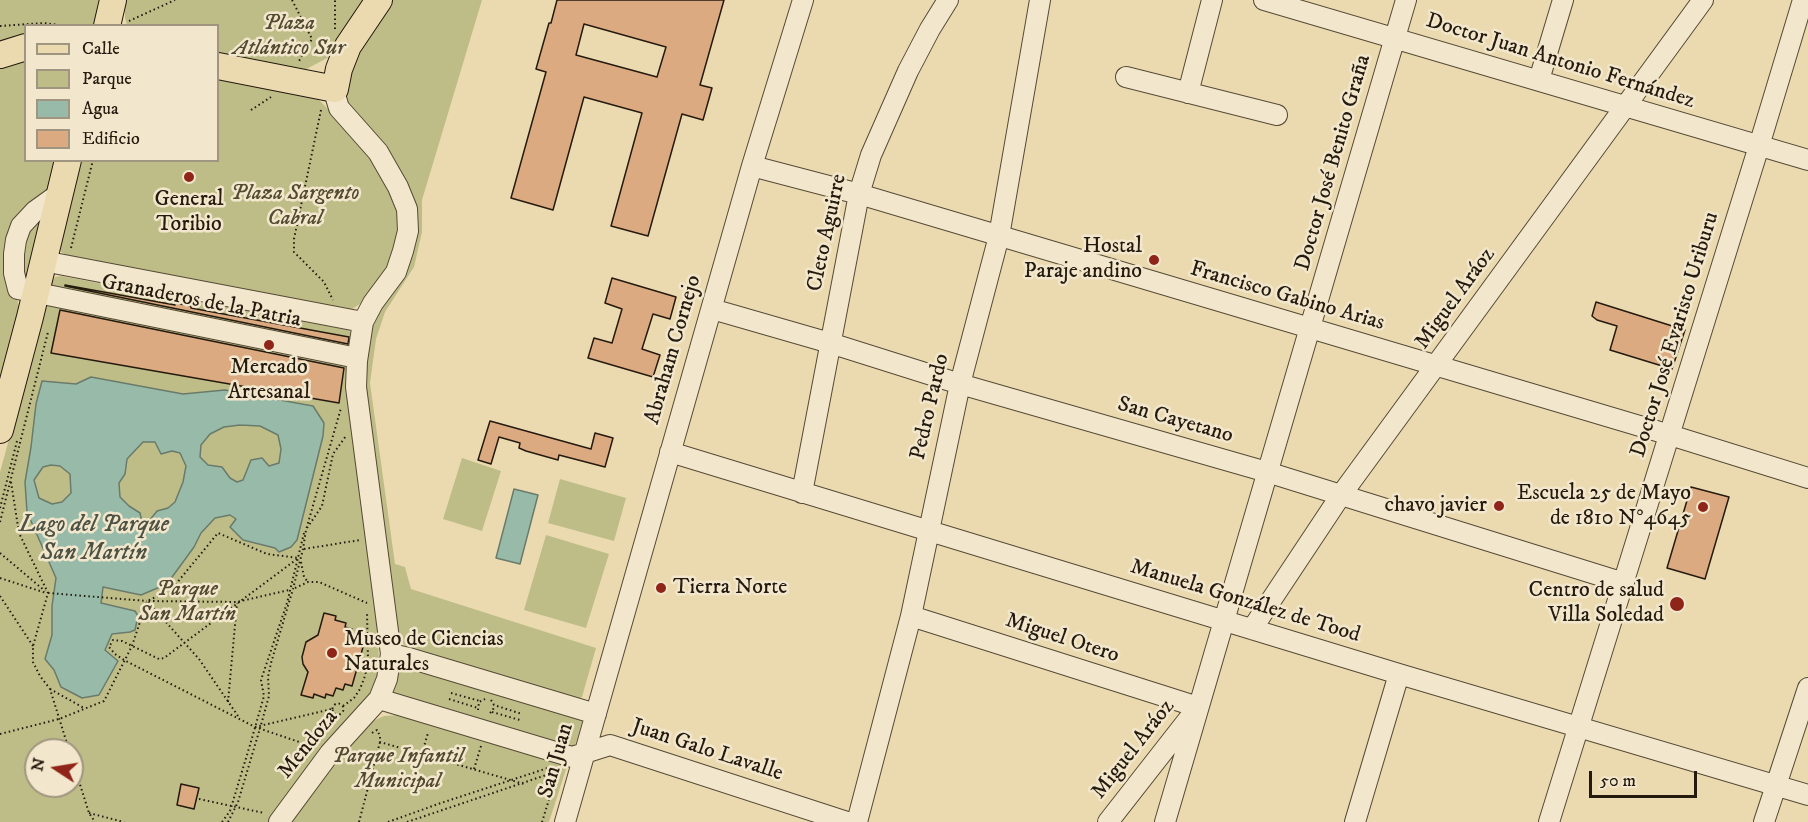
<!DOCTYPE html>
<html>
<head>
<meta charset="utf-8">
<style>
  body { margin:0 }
  #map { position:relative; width:1808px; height:822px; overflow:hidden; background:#ebdab0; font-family:"IM FELL DW Pica",serif }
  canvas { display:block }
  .legend { position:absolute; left:24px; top:24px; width:195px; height:138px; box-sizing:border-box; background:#f2e7cc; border:2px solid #a09580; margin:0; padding:8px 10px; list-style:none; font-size:18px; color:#241a0e }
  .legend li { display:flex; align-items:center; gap:12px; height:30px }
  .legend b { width:30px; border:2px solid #a09580 }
  .north { position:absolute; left:24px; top:738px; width:60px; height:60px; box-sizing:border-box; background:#f2e7cc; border:2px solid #a09580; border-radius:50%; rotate:282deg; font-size:16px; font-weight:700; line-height:24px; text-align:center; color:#241a0e }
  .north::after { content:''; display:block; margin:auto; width:21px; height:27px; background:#8f2418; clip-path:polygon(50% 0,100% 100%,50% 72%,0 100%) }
  .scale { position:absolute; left:1589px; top:771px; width:108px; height:27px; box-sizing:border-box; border:3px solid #241a0e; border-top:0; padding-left:8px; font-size:18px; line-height:21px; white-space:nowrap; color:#241a0e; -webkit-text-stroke:4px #f2e7cc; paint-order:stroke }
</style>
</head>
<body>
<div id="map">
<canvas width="1808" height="822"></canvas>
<ul class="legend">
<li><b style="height:8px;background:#ebdab0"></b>Calle</li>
<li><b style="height:16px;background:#bebd87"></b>Parque</li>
<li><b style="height:16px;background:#98bba9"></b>Agua</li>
<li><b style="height:16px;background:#dcaa81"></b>Edificio</li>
</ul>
<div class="north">N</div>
<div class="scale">50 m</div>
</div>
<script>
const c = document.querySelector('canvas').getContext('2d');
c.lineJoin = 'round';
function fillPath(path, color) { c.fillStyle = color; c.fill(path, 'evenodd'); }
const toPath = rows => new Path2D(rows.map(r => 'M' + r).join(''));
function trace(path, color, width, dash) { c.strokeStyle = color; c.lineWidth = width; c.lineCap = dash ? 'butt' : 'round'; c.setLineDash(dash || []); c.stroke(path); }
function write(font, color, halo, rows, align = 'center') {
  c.font = font + ' "IM FELL DW Pica",serif'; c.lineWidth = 5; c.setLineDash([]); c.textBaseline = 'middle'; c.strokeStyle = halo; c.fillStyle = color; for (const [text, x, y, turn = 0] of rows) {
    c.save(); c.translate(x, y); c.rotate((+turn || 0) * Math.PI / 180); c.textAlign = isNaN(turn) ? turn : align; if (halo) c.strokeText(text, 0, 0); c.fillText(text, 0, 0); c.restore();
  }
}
fillPath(toPath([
  [0,0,101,0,95,25,26,26,25,34,13,37,0,43],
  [125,0,371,0,333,55,295,75,218,60,218,26,127,25,125,18],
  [387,0,482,0,422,200,422,232,414,267,385,312,376,339,370,383,395,564,405,567,411,589,596,648,582,697,577,700,414,650,404,645,400,637,387,573,362,378,372,321,402,275,405,180,386,146,345,105,345,73],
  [25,58,26,160,55,161,54,168,49,190,25,213,17,296,19,311,0,383,0,69],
  [218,73,311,92,352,133,378,167,399,208,400,238,389,267,363,302,349,311,68,256,61,252,59,243,81,161,218,160],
  [43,213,25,286,17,265,22,231],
  [61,276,348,330,353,334,377,610,379,663,377,681,372,693,270,822,0,822,0,472,52,282,55,277],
  [36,750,72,750,72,786,36,786],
  [462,458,501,471,482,531,443,519],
  [560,479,626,498,614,541,548,523],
  [546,535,609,554,586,628,524,610],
  [401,666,583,719,574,749,392,695],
  [400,715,567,766,549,822,287,822,335,756,371,722,384,716]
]), '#bebd87');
const water = toPath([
  [91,377,183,394,225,390,313,406,324,423,323,436,297,540,291,547,279,552,275,548,243,540,230,527,236,519,230,515,215,518,201,533,194,547,167,584,141,595,103,587,101,603,135,611,138,616,135,630,130,632,112,634,105,650,118,661,99,695,82,698,61,687,54,670,45,659,52,635,52,606,56,578,27,512,25,482,31,447,36,404,42,381,76,384,91,377],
  [240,425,260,426,278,435,281,449,279,463,269,466,262,458,251,460,243,480,237,482,230,478,222,467,208,465,200,457,201,445,210,434,224,427,240,425],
  [143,442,155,442,161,454,172,451,180,453,186,466,183,482,175,502,168,508,157,511,145,526,142,522,140,513,129,506,120,497,119,483,125,474,127,459,143,442],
  [51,465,60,466,70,474,71,493,62,502,52,504,39,498,34,480,43,467,51,465],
  [514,489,538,495,520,564,496,558,514,489]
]);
fillPath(water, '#98bba9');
trace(water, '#6a7b6b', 1.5);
const building = toPath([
  [557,0,724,0,700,85,712,88,703,120,682,114,648,236,611,226,642,113,584,97,553,210,511,198,546,72,536,69,549,23,551,23,557,0],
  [584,24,666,47,657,77,576,55,584,24],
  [612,278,676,297,670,319,653,314,642,349,660,355,653,377,588,358,594,338,612,343,622,309,605,303,612,278],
  [65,285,175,305,175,303,191,306,191,308,349,337,348,344,65,286,65,285],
  [1596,302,1685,330,1672,369,1610,350,1617,326,1597,320,1592,316,1596,302],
  [60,310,344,368,339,403,51,353,60,310],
  [490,421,591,449,595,433,613,438,605,467,559,455,558,460,526,451,519,448,520,443,499,437,491,464,478,460,490,421],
  [1691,487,1729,497,1705,579,1667,568,1691,487],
  [324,613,336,616,335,620,346,623,345,627,352,629,350,637,357,639,356,645,363,647,352,686,345,684,343,690,336,688,333,696,326,694,325,698,314,694,313,698,301,695,308,672,303,664,302,657,306,642,318,635,324,613],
  [181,784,199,788,194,809,177,805,181,784]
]);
fillPath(building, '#dcaa81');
trace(building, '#241a0e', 1.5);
const minor = toPath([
  [1264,0,1808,160],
  [1126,77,1277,115],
  [1539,80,1563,0],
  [1188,93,1212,0],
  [752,166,859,194,1670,435,1808,478],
  [60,193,35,211,21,226,16,240,14,254,14,273,18,289,357,358],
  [43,261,363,322],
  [712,309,830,343,960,384,1267,472,1624,583],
  [670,452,1399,674,1808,795],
  [802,493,859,194,871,155,908,71,930,29,948,0],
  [911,616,1198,707,1108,822],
  [1252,629,1341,495,1703,0],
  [391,654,409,658,596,714],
  [379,699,572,757,610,745,847,822],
  [279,822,330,753,379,699,387,679,391,654,356,387,357,361,363,322,373,303,396,272,403,251,408,231,407,209,398,187,378,152,339,108,336,98,335,89],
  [565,822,752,166,803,0],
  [857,822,911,616,960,384,999,236,1040,0],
  [1165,822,1406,0],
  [1355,822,1399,674],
  [1549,822,1759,146,1803,0],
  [1764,822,1808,688]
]);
const major = toPath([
  [107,26,113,0],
  [0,55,26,47],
  [218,66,335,89,339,69,348,46,379,0],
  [0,430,30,317,68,160]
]);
trace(minor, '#564a36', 22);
trace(major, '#241a0e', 28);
trace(toPath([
  [292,0,312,39,299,61],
  [129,21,175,0],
  [0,26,44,23,66,26],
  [335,29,335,0],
  [251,110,271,97],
  [321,110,294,239,294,252,324,282,333,300],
  [71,248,93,160],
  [11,482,19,533,48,593,33,646,33,662,40,676,50,689,69,750],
  [0,508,17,441],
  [0,522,48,332],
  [307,528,322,506,333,454,346,436],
  [304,549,360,540],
  [0,553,45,591],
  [297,559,164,658,159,659,122,641,113,640,109,647,115,654,124,660,255,727,314,747],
  [301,562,304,577,308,582],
  [0,578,46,593],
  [295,588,308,582,319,582,367,603],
  [48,593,147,601],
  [0,596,33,646],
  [50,689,84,708],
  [451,693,480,701],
  [449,699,478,708],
  [491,700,494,705,522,714],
  [228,702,237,603],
  '332.5 709a5.5 5.5 0 1 1 11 0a5.5 5.5 0 1 1-11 0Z',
  [343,706,354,698,360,689,365,676,368,661,367,612],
  [478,710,479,702,485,699],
  [492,712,520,720],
  [490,713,493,710,494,705],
  [238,716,199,659,147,601,237,602,289,590],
  [255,727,332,709],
  [372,733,377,730,380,736,380,742,524,784],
  [0,734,59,719,104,701,132,646,147,601,171,590,218,533,267,554,299,558],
  [422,753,428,733],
  [72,759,89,813,95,822],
  [474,769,481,746],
  [199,799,264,813],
  [89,813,124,822],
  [222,822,230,811,250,745,264,696,261,680,287,603,304,533],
  [228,822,238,802,261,725,269,696,268,677,271,663,293,589,303,549,306,530,341,408],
  [359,822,380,742],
  [388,822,441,803,548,768],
  [407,822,558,771,542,822]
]), '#241a0e', 2, [1.5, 3]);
trace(minor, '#f2e7cc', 20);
trace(major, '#ebdab0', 26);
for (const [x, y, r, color] of [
  [189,177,6,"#8f2418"],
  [1154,260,6,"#8f2418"],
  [269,345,6,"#8f2418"],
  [1499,506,6,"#8f2418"],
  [1703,507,6,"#8f2418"],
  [661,588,6,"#8f2418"],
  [1677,604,8,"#8f2418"],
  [332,653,6,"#8f2418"]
]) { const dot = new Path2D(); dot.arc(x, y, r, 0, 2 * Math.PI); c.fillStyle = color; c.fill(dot); trace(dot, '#f2e7cc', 2); }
write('italic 22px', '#524b32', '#f2e7cc', [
  ["Plaza",289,24],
  ["Atlántico Sur",289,49],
  ["Plaza Sargento",295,194],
  ["Cabral",295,219],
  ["Parque",187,590],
  ["San Martín",187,615],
  ["Parque Infantil",398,757],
  ["Municipal",398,782]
]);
write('22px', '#241a0e', '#f2e7cc', [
  ["Doctor Juan Antonio Fernández",1560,62,17],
  ["Doctor José Benito Graña",1334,163,-74],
  ["Cleto Aguirre",828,233,-78],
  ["Francisco Gabino Arias",1287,297,16],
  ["Miguel Aráoz",1456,299,-54],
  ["Granaderos de la Patria",201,302,11],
  ["Doctor José Evaristo Uriburu",1676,335,-73],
  ["Abraham Cornejo",674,350,-74],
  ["Pedro Pardo",931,407,-77],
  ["San Cayetano",1175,421,16],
  ["Manuela González de Tood",1245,602,17],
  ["Miguel Otero",1062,639,18],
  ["Mendoza",309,745,-51],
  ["Miguel Aráoz",1134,750,-52],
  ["Juan Galo Lavalle",707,751,18],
  ["San Juan",557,761,-74]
]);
write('22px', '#241a0e', '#f2e7cc', [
  ["General",189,200,"center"],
  ["Toribio",189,225,"center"],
  ["Hostal",1142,247],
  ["Paraje andino",1142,272],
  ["Mercado",269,368,"center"],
  ["Artesanal",269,393,"center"],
  ["Escuela 25 de Mayo",1691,494],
  ["de 1810 N°4645",1691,519],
  ["chavo javier",1487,506],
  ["Tierra Norte",673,588,"left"],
  ["Centro de salud",1664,591],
  ["Villa Soledad",1664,616],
  ["Museo de Ciencias",344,640,"left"],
  ["Naturales",344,665,"left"]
], 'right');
write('italic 24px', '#4d5244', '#f2e7cc', [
  ["Lago del Parque",94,526],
  ["San Martín",94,554]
]);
</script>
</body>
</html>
